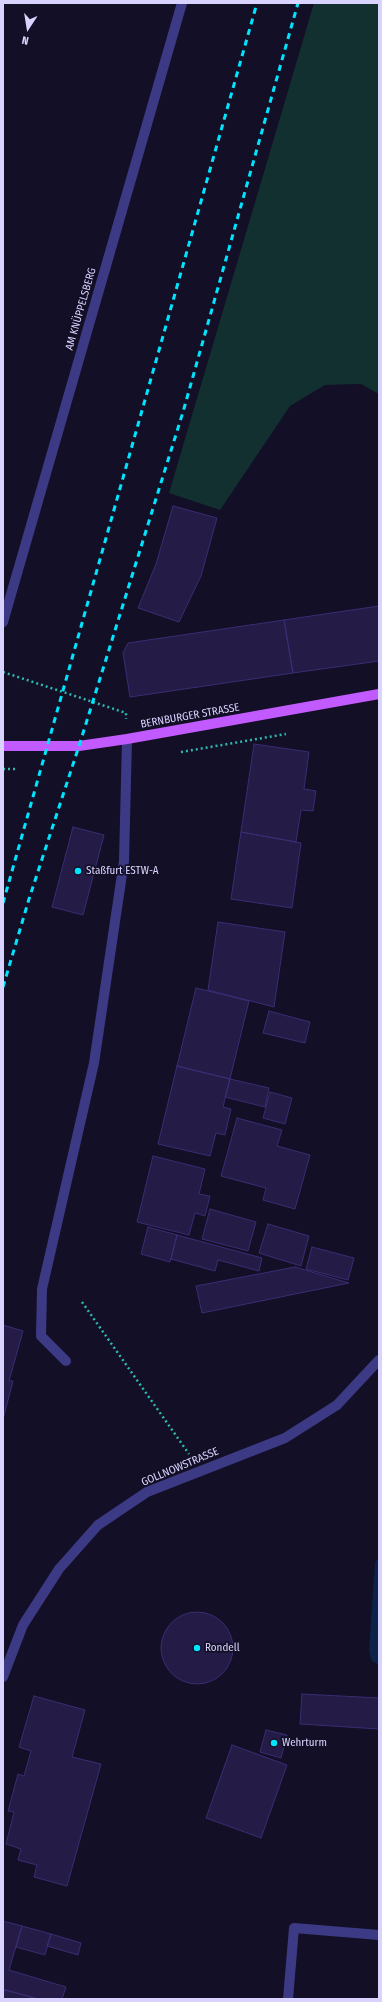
<!DOCTYPE html>
<html>
<head>
<meta charset="utf-8">
<style>
  body { margin:0 }
  #map { position:relative; width:382px; height:2002px; overflow:hidden; background:#130f26; font-family:"Fira Sans Condensed",sans-serif }
  canvas { display:block }
  .frame { position:absolute; inset:0; border:4px solid #d9d4ff; pointer-events:none }
  .north { position:absolute; left:8px; top:8px; width:40px; height:40px; -webkit-text-stroke:3px #130f26; paint-order:stroke; rotate:192deg; font-size:11px; font-weight:700; line-height:16px; text-align:center; color:#d9d4ff }
  .north::after { content:''; display:block; margin:auto; width:14px; height:18px; background:#d9d4ff; clip-path:polygon(50% 0,100% 100%,50% 72%,0 100%) }
</style>
</head>
<body>
<div id="map">
<canvas width="382" height="2002"></canvas>
<div class="frame"></div>
<div class="north">N</div>
</div>
<script>
const c = document.querySelector('canvas').getContext('2d');
c.lineJoin = 'round';
function fillPath(path, color) { c.fillStyle = color; c.fill(path, 'evenodd'); }
const toPath = rows => new Path2D(rows.map(r => 'M' + r).join(''));
function trace(path, color, width, dash) { c.strokeStyle = color; c.lineWidth = width; c.lineCap = dash ? 'butt' : 'round'; c.setLineDash(dash || []); c.stroke(path); }
function write(font, color, halo, rows, align = 'center') {
  c.font = font + ' "Fira Sans Condensed",sans-serif'; c.lineWidth = 3.5; c.setLineDash([]); c.textBaseline = 'middle'; c.strokeStyle = halo; c.fillStyle = color; for (const [text, x, y, turn = 0] of rows) {
    c.save(); c.translate(x, y); c.rotate((+turn || 0) * Math.PI / 180); c.textAlign = isNaN(turn) ? turn : align; if (halo) c.strokeText(text, 0, 0); c.fillText(text, 0, 0); c.restore();
  }
}
fillPath(toPath([
  [314,3,379,3,379,394,361,384,325,385,290,406,220,510,169,493]
]), '#12302f');
fillPath(toPath([
  [379,1556,379,1665,372,1661,369,1651,375,1563]
]), '#0c2248');
const building = toPath([
  [173,506,217,518,201,576,179,622,138,608,156,564,173,506],
  [379,606,379,661,293,673,284,620,379,606],
  [284,620,293,673,130,697,123,653,128,643,284,620],
  [254,744,309,752,304,789,316,791,313,811,301,810,296,842,241,832,254,744],
  [73,827,104,835,83,915,52,907,73,827],
  [241,832,301,843,292,908,231,899,241,832],
  [218,922,285,932,274,1007,208,990,218,922],
  [196,988,249,1001,230,1079,177,1066,196,988],
  [269,1011,310,1022,305,1043,263,1033,269,1011],
  [177,1066,230,1079,223,1107,231,1109,225,1135,216,1133,210,1156,158,1144,177,1066],
  [230,1079,269,1088,265,1107,225,1097,230,1079],
  [270,1092,292,1098,285,1124,263,1118,270,1092],
  [237,1118,282,1130,277,1146,310,1155,295,1209,263,1200,266,1188,221,1176,237,1118],
  [153,1156,205,1169,199,1194,210,1196,205,1216,195,1213,189,1235,137,1222,153,1156],
  [210,1209,256,1222,248,1251,202,1239,210,1209],
  [268,1224,309,1236,301,1266,259,1253,268,1224],
  [148,1227,177,1235,170,1262,141,1254,148,1227],
  [177,1235,262,1258,259,1271,218,1260,215,1271,171,1259,177,1235],
  [312,1247,354,1258,348,1280,306,1269,312,1247],
  [295,1267,349,1283,202,1313,196,1286,295,1267],
  [3,1325,23,1331,9,1381,13,1381,3,1419,3,1325],
  '161 1648a36 36 0 1 1 72 0a36 36 0 1 1-72 0Z',
  [302,1694,379,1698,379,1729,300,1724,302,1694],
  [34,1696,85,1710,72,1757,101,1764,67,1886,34,1877,37,1865,18,1860,21,1849,6,1844,14,1812,8,1811,18,1774,24,1776,31,1751,19,1747,34,1696],
  [266,1730,287,1735,281,1758,260,1752,266,1730],
  [232,1745,287,1765,261,1838,206,1818,232,1745],
  [3,1921,22,1926,9,1970,66,1987,62,1999,38,1999,3,1989,3,1921],
  [22,1926,51,1934,45,1955,16,1947,22,1926],
  [51,1934,81,1943,78,1955,47,1946,51,1934],
  [4,1990,35,1998,35,1999,3,1999,4,1990]
]);
fillPath(building, '#241b47');
trace(building, '#3b2d73', 1);
trace(toPath([
  [3,672,126,713,126,719],
  [181,752,286,734],
  [3,769,18,769],
  [82,1302,189,1454]
]), '#2fb8b0', 2.5, [2, 3]);
trace(toPath([
  [3,622,182,3],
  [66,1361,41,1336,42,1289,94,1063,124,861,127,739],
  [3,1677,23,1625,59,1569,98,1525,147,1492,285,1438,337,1405,379,1360],
  [288,1999,294,1928,379,1935]
]), '#3d3a85', 10);
trace(toPath([
  [3,746,79,746,127,739,379,694]
]), '#c25bff', 10);
trace(toPath([
  [3,903,257,3],
  [3,987,29,899,79,746,183,412,298,3]
]), '#00e5ff', 3, [6, 5]);
for (const [x, y, r, color] of [
  [78,871,4,"#00e5ff"],
  [197,1648,4,"#00e5ff"],
  [274,1743,4,"#00e5ff"]
]) { const dot = new Path2D(); dot.arc(x, y, r, 0, 2 * Math.PI); c.fillStyle = color; c.fill(dot); trace(dot, '#130f26', 1.5); }
write('11px', '#d9d4ff', '#130f26', [
  ["AM KNÜPPELSBERG",81,309,-74],
  ["BERNBURGER STRASSE",190,716,-10],
  ["GOLLNOWSTRASSE",180,1467,-23]
]);
write('11px', '#d9d4ff', '#130f26', [
  ["Staßfurt ESTW-A",86,871],
  ["Rondell",205,1648],
  ["Wehrturm",282,1743]
], 'left');
</script>
</body>
</html>
